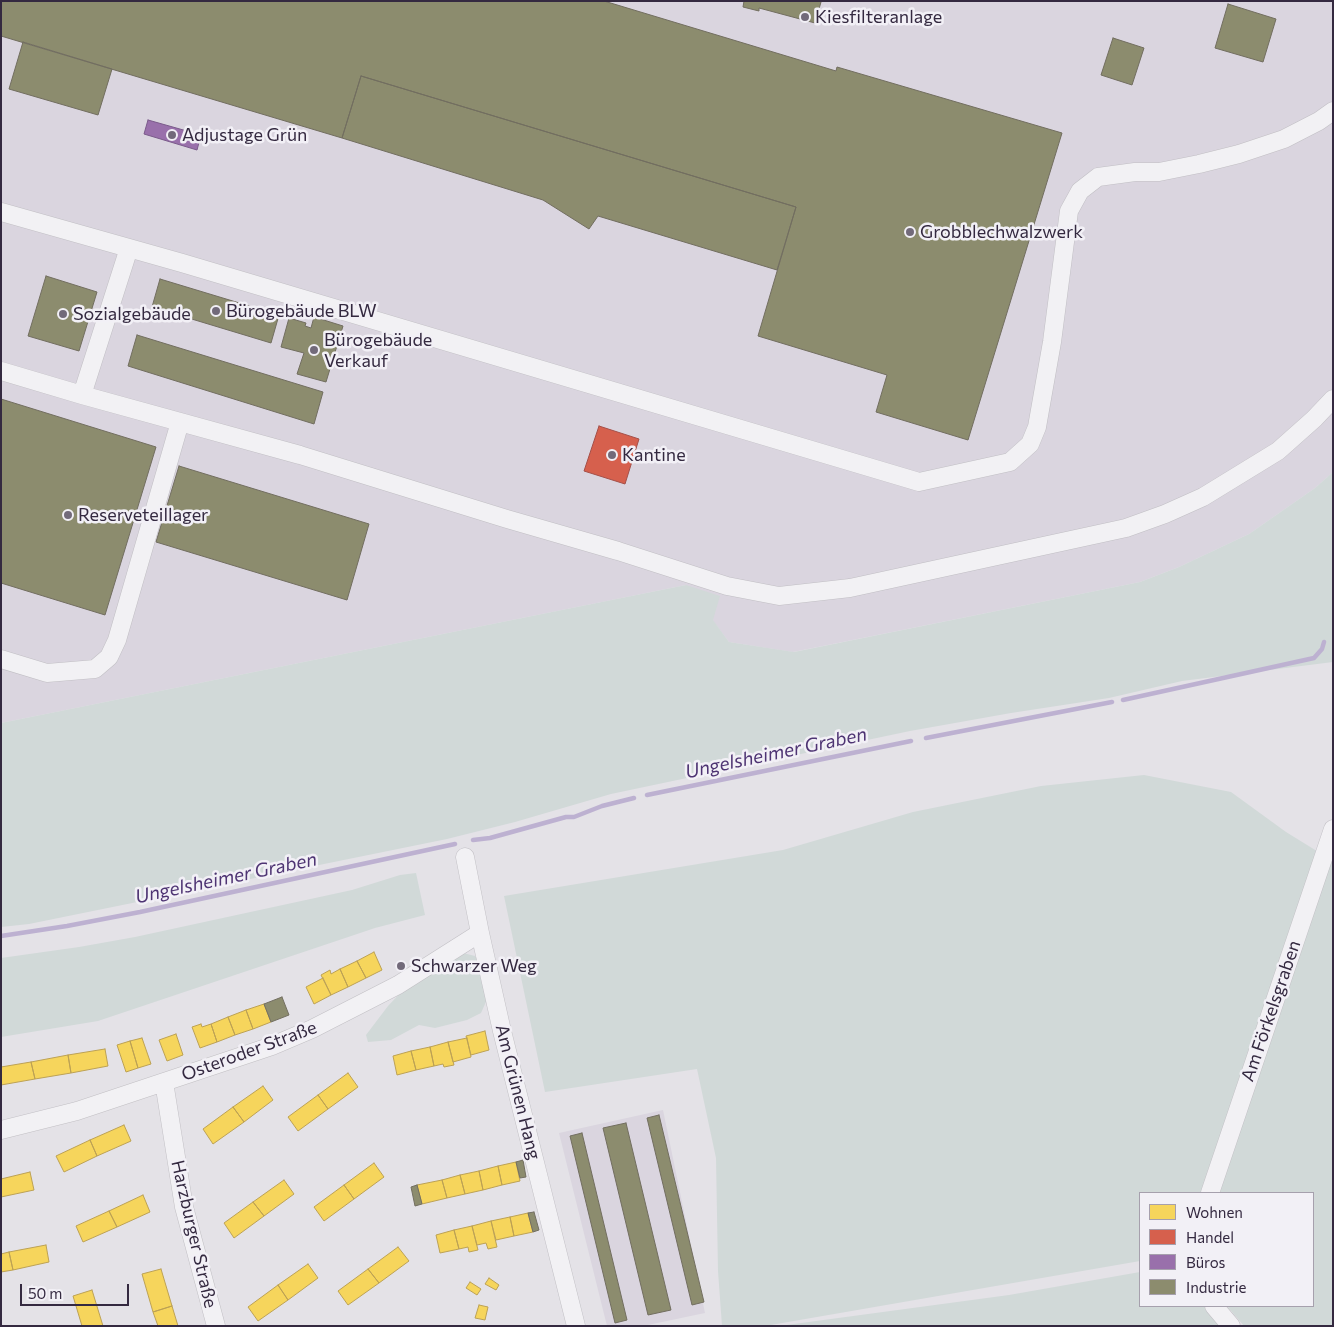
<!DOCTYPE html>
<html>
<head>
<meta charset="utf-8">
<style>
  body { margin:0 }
  #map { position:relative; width:1334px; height:1327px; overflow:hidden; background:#e4e2e7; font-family:Commissioner,sans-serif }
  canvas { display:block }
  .frame { position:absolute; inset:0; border:2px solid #342940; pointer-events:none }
  .legend { position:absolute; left:1139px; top:1192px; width:175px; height:115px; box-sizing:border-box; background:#f2f0f6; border:1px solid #a6a0ad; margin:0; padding:6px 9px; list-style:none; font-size:15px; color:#342940 }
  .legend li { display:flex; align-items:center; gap:10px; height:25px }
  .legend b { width:25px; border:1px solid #a6a0ad }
  .scale { position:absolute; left:20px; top:1284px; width:109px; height:22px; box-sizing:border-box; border:2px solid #342940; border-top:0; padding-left:6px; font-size:15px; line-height:18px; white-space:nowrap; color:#342940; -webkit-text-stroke:4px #f2f0f6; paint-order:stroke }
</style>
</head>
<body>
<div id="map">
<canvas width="1334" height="1327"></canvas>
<div class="frame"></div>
<ul class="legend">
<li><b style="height:14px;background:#f6d55c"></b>Wohnen</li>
<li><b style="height:14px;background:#d6604d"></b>Handel</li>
<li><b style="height:14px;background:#9970ab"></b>Büros</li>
<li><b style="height:14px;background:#8c8c6e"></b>Industrie</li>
</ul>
<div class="scale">50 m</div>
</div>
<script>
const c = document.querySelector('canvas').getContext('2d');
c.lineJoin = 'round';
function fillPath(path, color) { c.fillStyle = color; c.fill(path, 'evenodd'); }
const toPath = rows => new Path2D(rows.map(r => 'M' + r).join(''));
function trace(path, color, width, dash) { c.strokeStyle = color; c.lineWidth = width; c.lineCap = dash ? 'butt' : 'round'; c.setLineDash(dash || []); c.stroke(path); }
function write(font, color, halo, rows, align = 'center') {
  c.font = font + ' Commissioner,sans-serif'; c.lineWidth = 5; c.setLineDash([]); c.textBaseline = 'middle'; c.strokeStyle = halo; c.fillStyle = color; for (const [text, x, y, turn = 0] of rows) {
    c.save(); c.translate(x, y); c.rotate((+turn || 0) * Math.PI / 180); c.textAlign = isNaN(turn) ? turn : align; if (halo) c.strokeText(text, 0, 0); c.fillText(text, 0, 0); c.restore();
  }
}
fillPath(toPath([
  [1,1,1333,1,1333,472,1315,488,1249,534,1179,567,1140,582,793,652,729,642,686,585,1,723],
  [663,1110,705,1313,643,1326,607,1326,559,1133]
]), '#dad5df');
fillPath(toPath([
  [1333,472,1333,662,1182,681,1109,698,1011,713,910,731,611,794,515,822,447,839,29,924,1,927,1,723,686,585,720,596,713,620,729,642,794,652,1140,582,1179,567,1249,534,1315,488],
  [1144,775,1231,792,1286,832,1333,861,1333,1326,1244,1326,1227,1306,1313,1306,1313,1193,1140,1193,1140,1261,765,1326,722,1326,718,1271,716,1158,697,1069,545,1092,504,896,783,850,913,812,1041,786],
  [416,873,425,915,375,928,98,1021,1,1037,1,958,79,947,135,937,352,890,400,875],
  [459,952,475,956,484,970,489,995,481,1013,467,1020,435,1028,419,1025,391,1040,368,1042,366,1035,388,1006,407,986],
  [1140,1272,1140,1306,1206,1306,1223,1326,779,1326,1009,1295]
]), '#d1d9d8');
const homes = toPath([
  [374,952,382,970,366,978,357,961,374,952],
  [357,961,366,978,348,987,340,969,357,961],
  [340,969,348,987,331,995,321,975,330,970,331,974,340,969],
  [323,978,331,995,314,1004,306,987,323,978],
  [264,1004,271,1022,253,1029,246,1010,264,1004],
  [246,1010,253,1029,235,1035,228,1017,246,1010],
  [228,1017,235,1035,217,1042,211,1024,228,1017],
  [201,1024,202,1027,211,1024,217,1042,200,1048,192,1027,201,1024],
  [485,1031,489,1050,471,1055,466,1036,485,1031],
  [176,1034,183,1055,167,1061,159,1040,176,1034],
  [142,1038,151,1064,138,1068,130,1041,142,1038],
  [467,1038,471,1057,453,1062,448,1042,467,1038],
  [130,1041,138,1068,126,1072,117,1045,130,1041],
  [448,1042,454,1065,444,1067,443,1064,434,1066,430,1047,448,1042],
  [430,1047,434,1066,416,1070,411,1051,430,1047],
  [105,1049,108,1066,71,1073,68,1055,105,1049],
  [411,1051,416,1070,397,1075,393,1056,411,1051],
  [68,1055,71,1073,35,1079,31,1062,68,1055],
  [31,1062,35,1079,1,1085,1,1067,31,1062],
  [348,1073,358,1087,328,1109,318,1095,348,1073],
  [263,1086,273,1100,244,1122,233,1107,263,1086],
  [318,1095,328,1109,298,1131,288,1117,318,1095],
  [233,1107,244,1122,213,1144,203,1129,233,1107],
  [124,1125,131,1141,97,1156,90,1140,124,1125],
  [90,1140,97,1156,64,1172,56,1156,90,1140],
  [516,1162,520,1181,502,1185,498,1166,516,1162],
  [374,1163,384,1177,354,1199,344,1185,374,1163],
  [498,1166,502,1185,483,1190,479,1171,498,1166],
  [479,1171,483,1190,465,1194,460,1175,479,1171],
  [30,1172,34,1190,1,1197,1,1179,30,1172],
  [460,1175,465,1194,447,1198,442,1180,460,1175],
  [284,1180,294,1194,264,1216,253,1202,284,1180],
  [442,1180,447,1198,422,1204,417,1185,442,1180],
  [344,1185,354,1199,324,1221,314,1207,344,1185],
  [143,1195,150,1212,117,1227,109,1211,143,1195],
  [253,1202,264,1216,234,1238,224,1223,253,1202],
  [109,1211,117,1227,83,1242,76,1226,109,1211],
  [528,1213,533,1232,514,1236,510,1217,528,1213],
  [510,1217,514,1236,496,1240,491,1221,510,1217],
  [491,1221,497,1247,488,1249,486,1243,477,1245,472,1226,491,1221],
  [472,1226,478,1250,469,1252,468,1247,459,1249,454,1230,472,1226],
  [454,1230,459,1249,440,1253,436,1235,454,1230],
  [46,1245,49,1262,13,1270,9,1252,46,1245],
  [398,1247,409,1261,379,1283,368,1269,398,1247],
  [9,1252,13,1270,1,1272,1,1254,9,1252],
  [308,1264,318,1278,288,1300,278,1285,308,1264],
  [161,1269,172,1306,153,1312,142,1274,161,1269],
  [368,1269,379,1283,348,1305,338,1291,368,1269],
  [489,1278,499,1285,496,1290,485,1284,489,1278],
  [470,1282,481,1289,477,1295,466,1288,470,1282],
  [278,1285,288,1300,258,1321,248,1307,278,1285],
  [92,1290,103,1326,82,1326,73,1296,92,1290],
  [479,1305,488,1307,485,1320,475,1318,479,1305],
  [172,1306,178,1326,158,1326,153,1312,172,1306]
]);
fillPath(homes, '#f6d55c');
trace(homes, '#bca154', 1);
const shops = toPath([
  [599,426,639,439,625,484,584,471,599,426]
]);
fillPath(shops, '#d6604d');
trace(shops, '#a55049', 1);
const offices = toPath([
  [148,120,201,135,197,150,144,134,148,120]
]);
fillPath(offices, '#9970ab');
trace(offices, '#7b5b8b', 1);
const industry = toPath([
  [1,1,604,1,836,71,837,67,1062,133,968,440,876,412,887,375,758,336,796,207,361,76,342,138,1,36,1,1],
  [744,1,820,1,821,2,815,23,759,8,759,11,743,7,744,1],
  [1228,4,1276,19,1263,62,1215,48,1228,4],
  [1113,38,1144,48,1132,85,1101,75,1113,38],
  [23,42,112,69,98,115,9,89,23,42],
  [361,76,796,207,777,270,598,216,589,229,543,200,342,138,361,76],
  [46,276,97,292,79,351,28,336,46,276],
  [160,279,279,315,271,343,152,307,160,279],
  [314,317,343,326,326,382,297,374,304,353,281,347,289,318,306,323,305,326,311,328,314,317],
  [137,335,323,392,314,424,128,366,137,335],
  [1,399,156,447,105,615,1,583,1,399],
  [179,466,369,524,347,600,156,542,179,466],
  [282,997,289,1015,271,1022,264,1004,282,997],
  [659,1115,704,1302,692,1305,647,1118,659,1115],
  [626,1123,671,1310,648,1315,603,1128,626,1123],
  [582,1133,627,1320,615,1323,570,1136,582,1133],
  [523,1160,526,1177,520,1178,516,1162,523,1160],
  [417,1185,422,1204,415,1206,411,1187,417,1185],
  [534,1212,539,1230,533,1232,528,1213,534,1212]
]);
fillPath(industry, '#8c8c6e');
trace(industry, '#726e60', 1);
trace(toPath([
  [1123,700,1314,658,1322,649,1324,642],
  [926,738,1112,702],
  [647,795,911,741],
  [473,840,490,838,566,817,574,817,602,806,634,798],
  [1,936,67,926,140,912,455,844]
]), '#bdb1d1', 4.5);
const minor = toPath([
  [1,212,182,263,919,482,1010,462,1030,444,1037,427,1052,342,1069,211,1080,191,1098,177,1135,172,1159,172,1199,164,1239,154,1284,139,1319,121,1333,111],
  [1,371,82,395,300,455,507,519,618,551,727,586,779,596,850,588,1126,528,1165,514,1203,497,1278,451,1314,419,1333,399],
  [82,395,129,248],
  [1,659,47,673,95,669,109,657,117,640,180,422],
  [465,857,480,933,502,1031,576,1326],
  [164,1082,184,1207,216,1326],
  [1,1130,77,1111,272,1046,312,1029,398,985,480,933],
  [1210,1193,1333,829],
  [1214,1306,1231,1326]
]);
trace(minor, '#c1bfc4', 19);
trace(minor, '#f2f1f4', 18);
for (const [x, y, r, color] of [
  [805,17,5,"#726a7a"],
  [172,135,5,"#726a7a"],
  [910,232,5,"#726a7a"],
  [216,311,5,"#726a7a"],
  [63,314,5,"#726a7a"],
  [314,350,5,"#726a7a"],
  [612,455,5,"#726a7a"],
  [68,515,5,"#726a7a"],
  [401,966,5,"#726a7a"]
]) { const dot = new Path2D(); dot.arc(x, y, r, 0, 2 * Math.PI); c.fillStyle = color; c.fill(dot); trace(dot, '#f2f0f6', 2); }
write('18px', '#342940', '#f2f0f6', [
  ["Kiesfilteranlage",815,17],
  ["Adjustage Grün",182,135],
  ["Grobblechwalzwerk",920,232],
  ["Bürogebäude BLW",226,311],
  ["Sozialgebäude",73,314],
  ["Bürogebäude",324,340],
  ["Verkauf",324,361],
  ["Kantine",622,455],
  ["Reserveteillager",78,515],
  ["Schwarzer Weg",411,966]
], 'left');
write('18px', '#342940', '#f2f0f6', [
  ["Am Förkelsgraben",1271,1011,-71],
  ["Osteroder Straße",249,1051,-20],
  ["Am Grünen Hang",518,1092,76],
  ["Harzburger Straße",194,1234,77]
]);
write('italic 19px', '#4e3473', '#f2f0f6', [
  ["Ungelsheimer Graben",776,753,-12],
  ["Ungelsheimer Graben",226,878,-12]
]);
</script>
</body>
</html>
